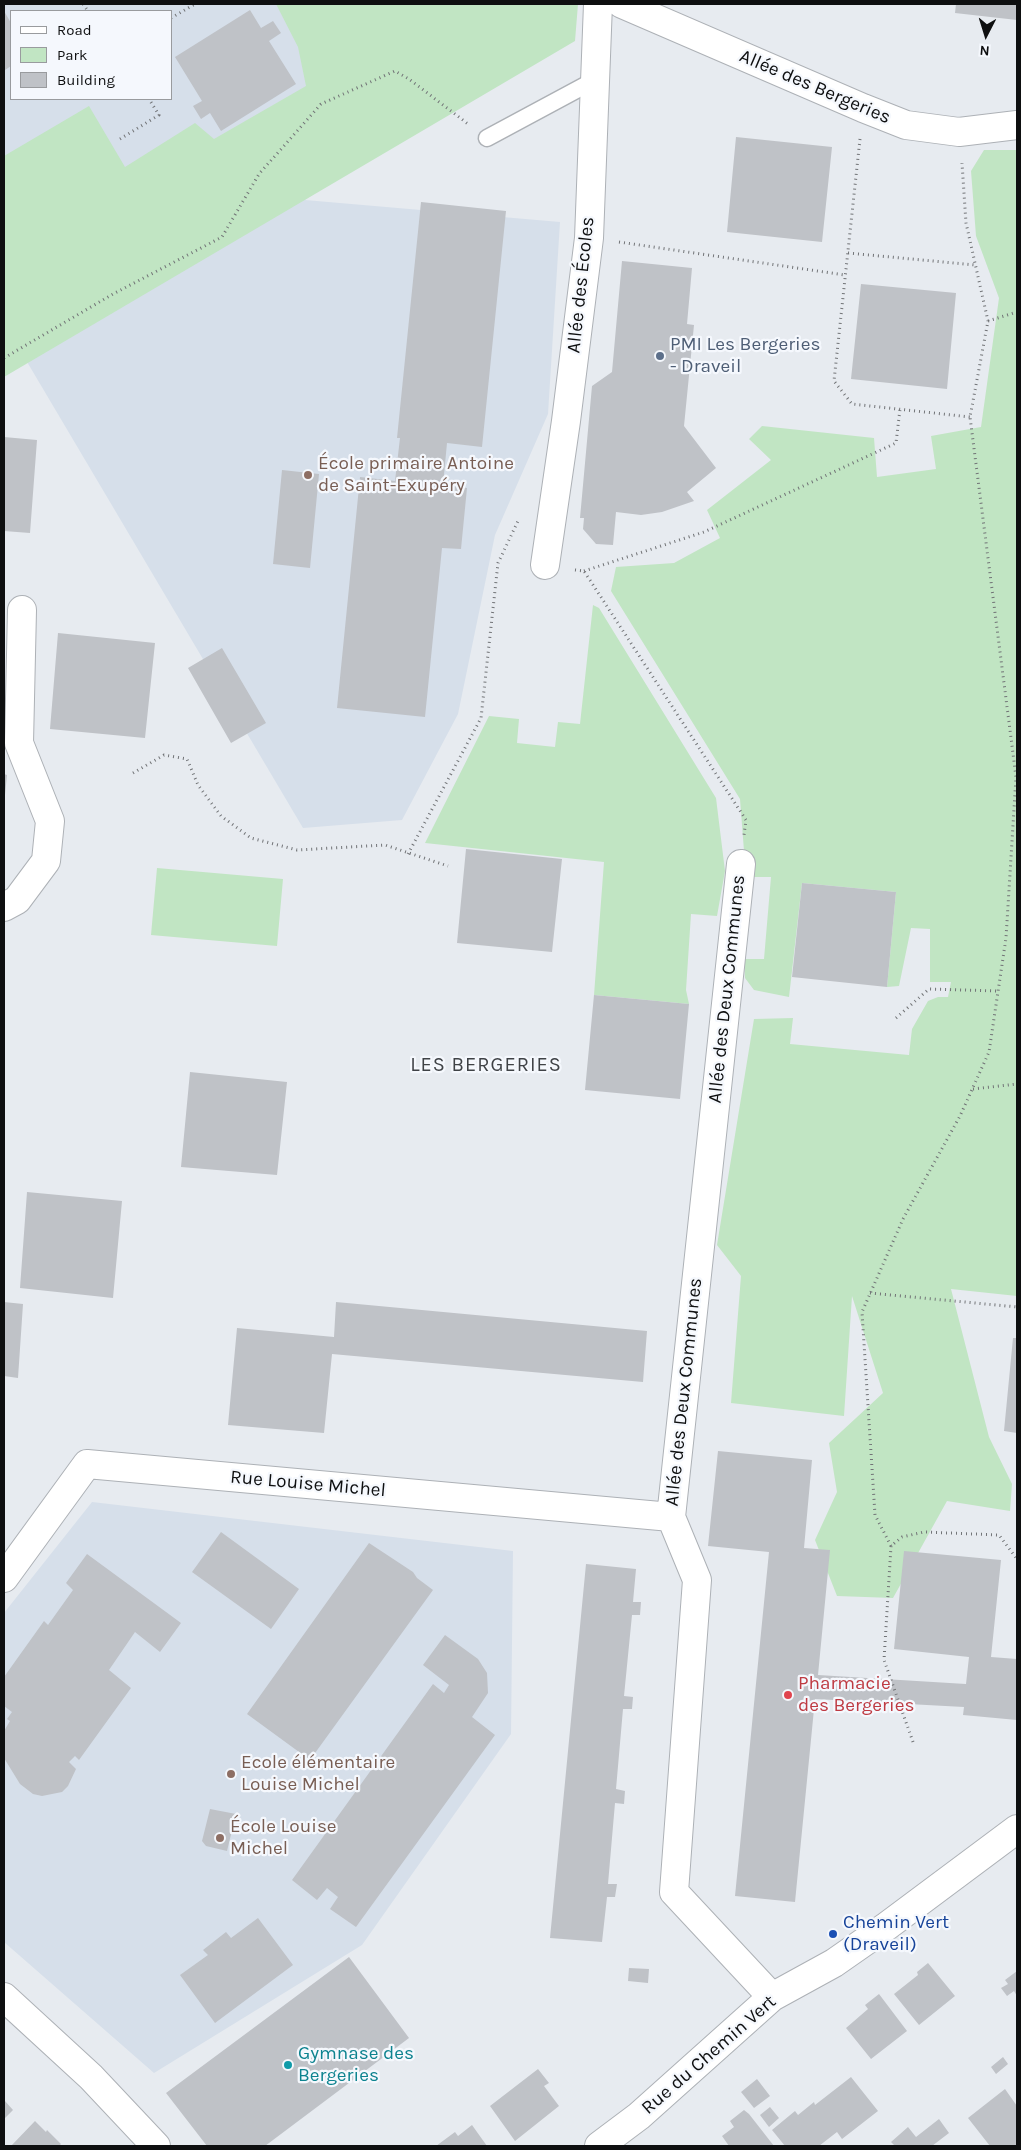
<!DOCTYPE html>
<html>
<head>
<meta charset="utf-8">
<style>
  body { margin:0 }
  #map { position:relative; width:1021px; height:2150px; overflow:hidden; background:#e7ebf0; font-family:Karla,sans-serif }
  canvas { display:block }
  .frame { position:absolute; inset:0; border:5px solid #0e0f10; pointer-events:none }
  .legend { position:absolute; left:10px; top:10px; width:162px; height:90px; box-sizing:border-box; background:#f5f8fd; border:1px solid #999b9e; margin:0; padding:6px 9px; list-style:none; font-size:15px; color:#0e0f10 }
  .legend li { display:flex; align-items:center; gap:10px; height:25px }
  .legend b { width:25px; border:1px solid #999b9e }
  .north { position:absolute; left:961px; top:10px; width:50px; height:50px; -webkit-text-stroke:4px #f5f8fd; paint-order:stroke; rotate:185deg; font-size:14px; font-weight:700; line-height:20px; text-align:center; color:#0e0f10 }
  .north::after { content:''; display:block; margin:auto; width:18px; height:22px; background:#0e0f10; clip-path:polygon(50% 0,100% 100%,50% 72%,0 100%) }
</style>
</head>
<body>
<div id="map">
<canvas width="1021" height="2150"></canvas>
<div class="frame"></div>
<ul class="legend">
<li><b style="height:6px;background:#fff"></b>Road</li>
<li><b style="height:14px;background:#c1e5c3"></b>Park</li>
<li><b style="height:14px;background:#bfc2c7"></b>Building</li>
</ul>
<div class="north">N</div>
</div>
<script>
const c = document.querySelector('canvas').getContext('2d');
c.lineJoin = 'round';
function fillPath(path, color) { c.fillStyle = color; c.fill(path, 'evenodd'); }
const toPath = rows => new Path2D(rows.map(r => 'M' + r).join(''));
function trace(path, color, width, dash) { c.strokeStyle = color; c.lineWidth = width; c.lineCap = dash ? 'butt' : 'round'; c.setLineDash(dash || []); c.stroke(path); }
function write(font, color, halo, rows, align = 'center') {
  c.font = font + ' Karla,sans-serif'; c.lineWidth = 4.5; c.setLineDash([]); c.textBaseline = 'middle'; c.strokeStyle = halo; c.fillStyle = color; for (const [text, x, y, turn = 0] of rows) {
    c.save(); c.translate(x, y); c.rotate((+turn || 0) * Math.PI / 180); c.textAlign = isNaN(turn) ? turn : align; if (halo) c.strokeText(text, 0, 0); c.fillText(text, 0, 0); c.restore();
  }
}
fillPath(toPath([
  [4,4,566,4,305,200,560,222,548,414,495,535,458,714,402,820,303,828,4,323],
  [11,11,171,11,171,99,11,99],
  [92,1502,513,1551,511,1734,362,1945,154,2073,4,1942,4,1613]
]), '#d6dfea');
fillPath(toPath([
  [276,4,578,4,575,41,4,377,4,156,89,106,125,167,195,123,214,139,306,86,298,47],
  [984,150,1017,150,1017,1296,951,1289,989,1437,1012,1484,1010,1511,947,1501,893,1598,837,1596,815,1540,837,1492,829,1443,883,1393,852,1296,844,1416,731,1403,741,1276,717,1245,754,1019,793,1018,790,1044,909,1055,912,1029,928,1001,938,997,948,997,951,982,930,982,930,929,911,928,899,986,887,987,896,892,802,883,789,997,754,990,745,978,744,959,764,959,771,877,746,877,740,799,611,591,616,567,674,563,720,538,707,510,771,460,749,439,762,426,874,438,877,477,936,469,931,436,981,427,999,298,976,236,971,171],
  [593,605,599,608,716,798,725,871,717,916,691,914,686,990,689,1004,594,995,604,862,425,843,489,716,519,719,517,743,555,747,558,722,580,724],
  [157,868,283,879,277,946,151,935]
]), '#c1e5c3');
fillPath(toPath([
  [956,4,1017,4,1017,20,955,13],
  [250,10,261,28,273,21,281,33,269,41,296,84,221,131,210,113,201,119,193,106,202,101,175,57],
  [4,11,11,23,11,66,5,70],
  [736,137,832,147,822,242,727,232],
  [421,202,506,211,482,447,447,443,443,485,467,488,461,549,442,548,425,717,337,708,360,477,395,481,400,438,397,438],
  [622,261,692,268,687,324,694,325,684,426,716,468,687,492,694,501,662,512,641,515,616,512,613,545,596,544,583,529,584,518,580,518,592,386,612,372],
  [861,284,956,293,947,389,851,379],
  [4,437,37,440,30,533,4,531],
  [282,470,319,474,310,568,273,564],
  [58,633,155,643,145,738,50,729],
  [222,648,266,723,231,743,188,668],
  [4,774,7,775,5,795,4,795],
  [466,849,562,859,552,952,457,943],
  [802,883,896,892,887,987,792,977],
  [594,995,689,1004,680,1099,585,1090],
  [190,1072,287,1082,277,1175,181,1167],
  [27,1192,122,1201,113,1298,20,1288],
  [4,1302,23,1304,18,1378,4,1376],
  [336,1302,647,1331,643,1382,332,1354,324,1433,228,1425,237,1328,334,1337],
  [1013,1338,1017,1338,1017,1433,1004,1431],
  [718,1451,812,1460,804,1548,830,1550,818,1675,966,1684,969,1657,894,1649,904,1551,1001,1560,991,1657,1017,1659,1017,1720,963,1715,964,1707,815,1699,795,1902,735,1896,769,1552,708,1546],
  [221,1532,299,1589,271,1629,192,1572],
  [369,1543,413,1572,417,1578,433,1590,310,1760,247,1714],
  [87,1554,181,1623,160,1652,135,1632,109,1670,131,1688,79,1760,75,1756,69,1762,76,1769,68,1786,62,1792,42,1796,33,1794,20,1784,4,1758,4,1731,10,1721,7,1719,12,1712,4,1706,4,1677,44,1621,48,1625,73,1590,66,1583],
  [586,1564,636,1569,633,1602,641,1602,640,1615,632,1615,624,1696,633,1697,632,1709,623,1709,616,1789,625,1791,624,1804,615,1803,608,1884,617,1884,615,1897,607,1897,602,1942,550,1938],
  [445,1635,478,1659,487,1673,488,1693,472,1717,495,1735,356,1927,330,1909,338,1897,327,1888,317,1900,292,1880,433,1684,444,1693,449,1685,423,1665],
  [210,1809,236,1814,227,1851,206,1846,202,1841],
  [258,1918,293,1965,215,2023,180,1975,208,1955,203,1950,226,1932,231,1938],
  [349,1957,409,2038,265,2146,207,2146,166,2093],
  [928,1963,955,1996,919,2025,894,1994,918,1975,917,1972],
  [629,1968,649,1969,648,1983,628,1981],
  [1017,1971,1017,1996,1014,1991,1007,1996,1001,1988,1008,1984,1005,1980],
  [879,1994,907,2031,871,2059,846,2028,868,2009,865,2005],
  [1003,2057,1008,2064,996,2074,991,2067],
  [538,2069,549,2083,544,2086,559,2106,515,2141,490,2106],
  [851,2077,878,2111,842,2139,837,2132,819,2146,785,2146,772,2130,795,2111,798,2115,814,2102,815,2105],
  [757,2079,770,2096,754,2108,741,2092],
  [1005,2089,1017,2106,1017,2146,990,2146,968,2118],
  [5,2101,13,2110,4,2119,4,2103],
  [770,2107,779,2118,769,2127,760,2115],
  [744,2110,749,2114,774,2146,729,2146,722,2136,734,2127,730,2121],
  [939,2119,949,2133,932,2146,895,2146,891,2142,908,2127,916,2137],
  [35,2121,46,2132,47,2130,61,2144,59,2146,11,2146],
  [472,2125,487,2146,436,2146,455,2132,458,2136]
]), '#bfc2c7');
const lane = toPath([
  [487,138,595,80]
]);
const street = toPath([
  [622,4,863,108,906,125,959,132,1017,125],
  [545,565,566,421,589,238,598,4],
  [741,864,671,1517,697,1580,674,1892,772,1997],
  [4,907,17,900,46,861,50,821,19,743,22,610],
  [4,1578,87,1464,671,1517],
  [4,1997,91,2077,156,2146],
  [599,2146,639,2116,772,1997,834,1963,887,1926,1017,1829]
]);
trace(lane, '#adb1b6', 19);
trace(street, '#adb1b6', 30);
trace(toPath([
  [83,4,88,11],
  [171,18,195,4],
  [120,139,159,115,149,99],
  [860,139,834,381,852,404,970,417],
  [619,242,845,275],
  [848,253,975,265],
  [988,321,1017,312],
  [4,358,113,294,222,237,259,174,321,104,395,71,409,79,468,124],
  [575,570,584,571,746,820,744,835],
  [584,571,704,532,896,443,900,409],
  [133,773,164,755,187,759,198,785,221,816,251,838,297,850,385,845,448,866],
  [408,854,481,718,498,563,519,519],
  [896,1018,929,989,998,991],
  [973,1089,1017,1084],
  [870,1293,1017,1307],
  [891,1546,875,1515,862,1312,903,1219,960,1116,989,1052,1006,938,1016,777,970,417,988,321,966,223,962,163],
  [913,1742,884,1660,891,1546,902,1537,924,1532,999,1535,1017,1559]
]), '#717376', 3, [1, 4]);
trace(lane, '#fff', 16);
trace(street, '#fff', 28);
for (const [x, y, r, color] of [
  [660,356,5,"#5c6f8a"],
  [308,475,5,"#8d6e63"],
  [788,1695,5,"#e0444e"],
  [231,1774,5,"#8d6e63"],
  [220,1838,5,"#8d6e63"],
  [833,1934,5,"#1a4fb4"],
  [288,2065,5,"#0f9aa8"]
]) { const dot = new Path2D(); dot.arc(x, y, r, 0, 2 * Math.PI); c.fillStyle = color; c.fill(dot); trace(dot, '#f5f8fd', 2); }
write('19px', '#0e0f10', '#f5f8fd', [
  ["Allée des Bergeries",815,87,23],
  ["Allée des Écoles",581,285,-84],
  ["Allée des Deux Communes",727,989,-84],
  ["Allée des Deux Communes",684,1392,-84],
  ["Rue Louise Michel",308,1484,5],
  ["Rue du Chemin Vert",709,2055,-41]
]);
write('19px', '#4e5e75', '#f5f8fd', [
  ["PMI Les Bergeries",670,345],
  ["- Draveil",670,367]
], 'left');
write('19px', '#785e54', '#f5f8fd', [
  ["École primaire Antoine",318,464],
  ["de Saint-Exupéry",318,486],
  ["Ecole élémentaire",241,1763],
  ["Louise Michel",241,1785],
  ["École Louise",230,1827],
  ["Michel",230,1849]
], 'left');
write('19px', '#be3a42', '#f5f8fd', [
  ["Pharmacie",798,1684],
  ["des Bergeries",798,1706]
], 'left');
write('19px', '#164399', '#f5f8fd', [
  ["Chemin Vert",843,1923],
  ["(Draveil)",843,1945]
], 'left');
write('19px', '#0d838f', '#f5f8fd', [
  ["Gymnase des",298,2054],
  ["Bergeries",298,2076]
], 'left');
c.letterSpacing = '1px';
write('20px', '#3f4246', '#f5f8fd', [
  ["LES BERGERIES",486,1065]
]);
c.letterSpacing = '0px';
</script>
</body>
</html>
